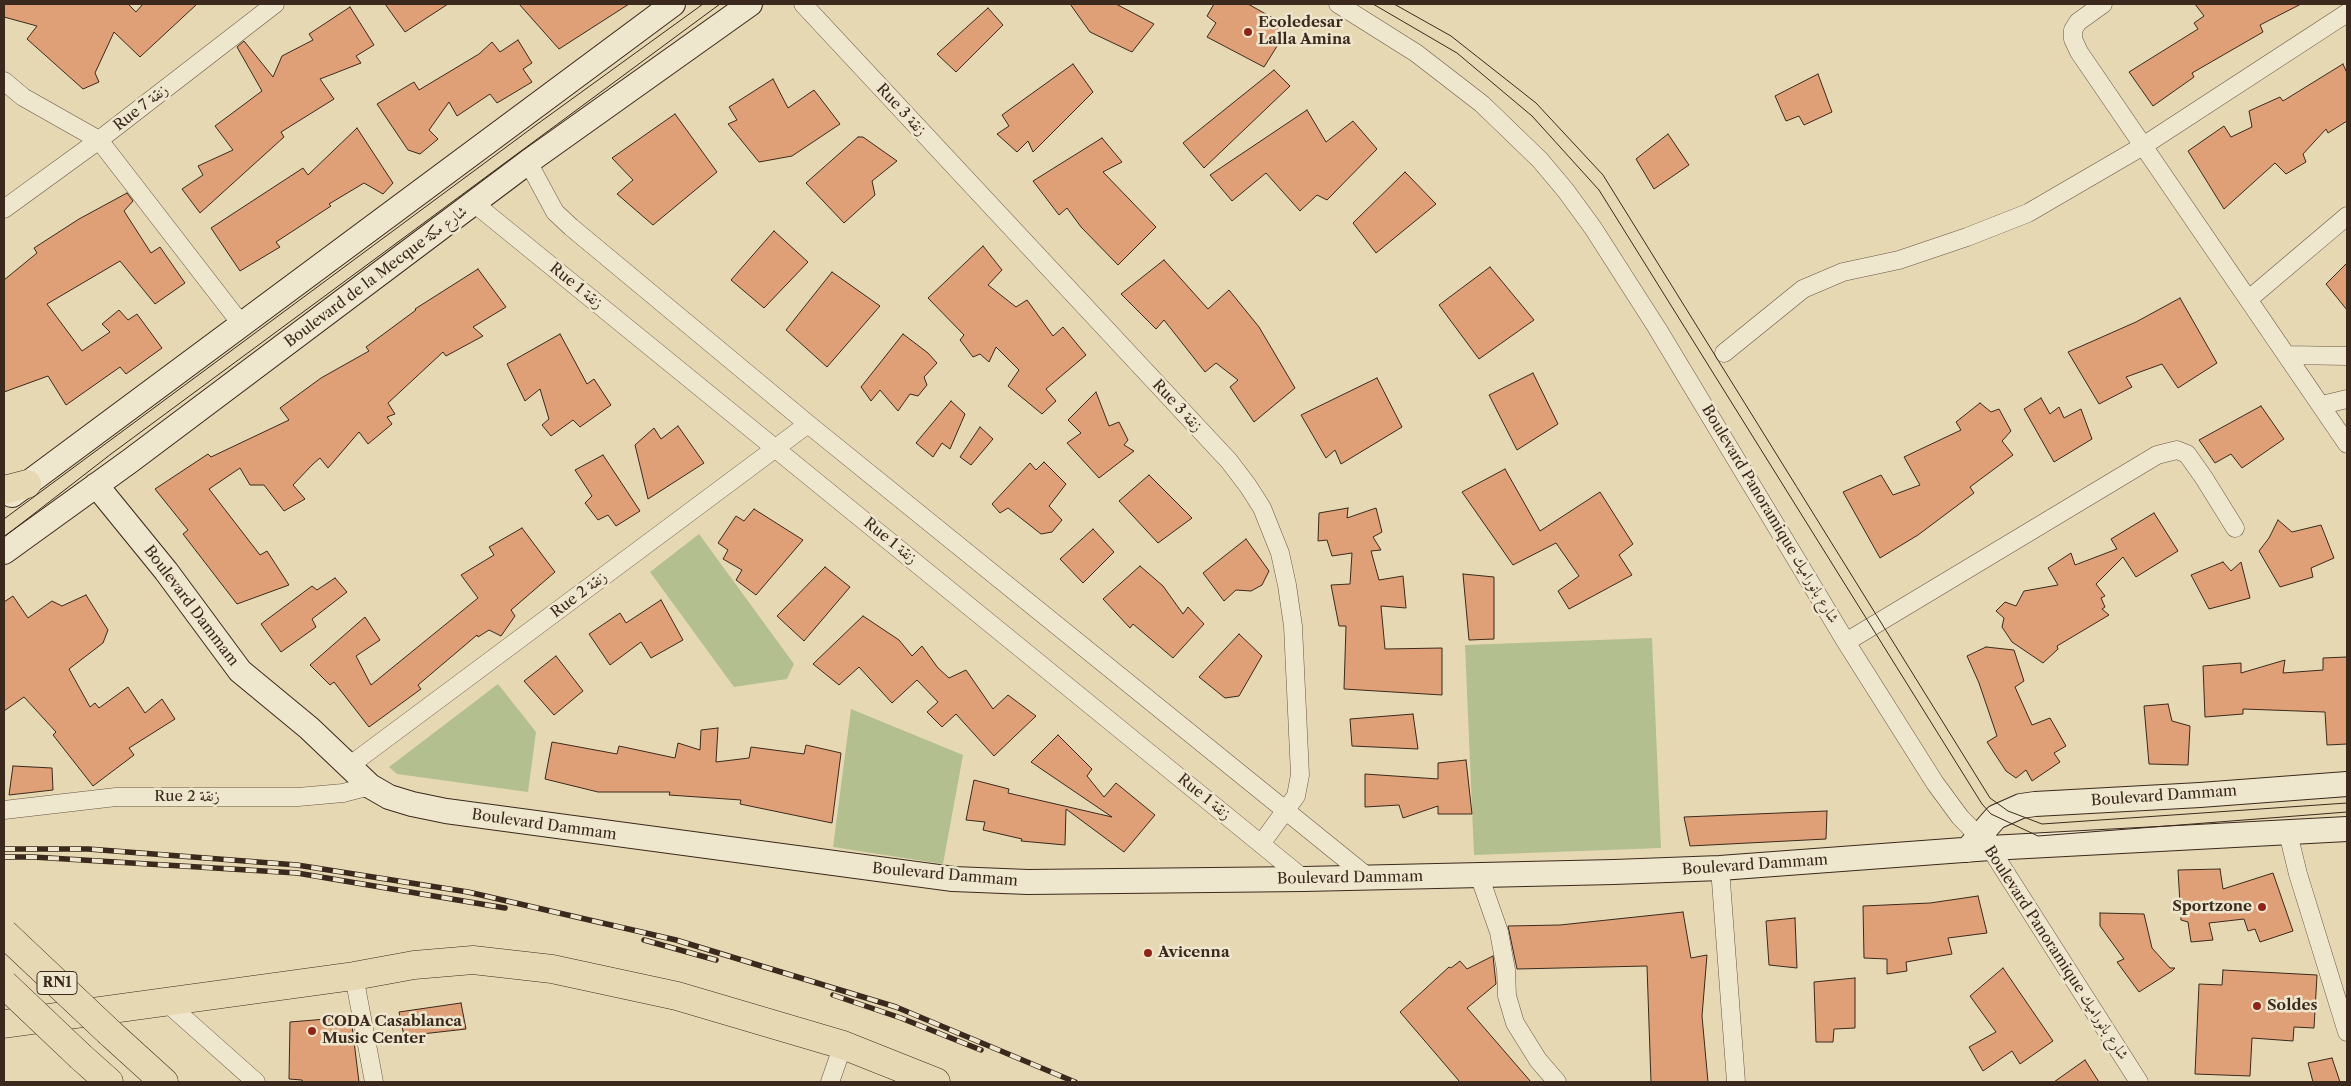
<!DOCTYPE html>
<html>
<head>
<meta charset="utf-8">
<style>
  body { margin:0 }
  #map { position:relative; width:2351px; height:1086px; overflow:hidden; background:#e7d8b4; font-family:"Libre Caslon Text",serif }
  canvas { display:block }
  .frame { position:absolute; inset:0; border:5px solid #3a291c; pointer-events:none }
</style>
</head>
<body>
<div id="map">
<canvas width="2351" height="1086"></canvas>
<div class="frame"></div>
</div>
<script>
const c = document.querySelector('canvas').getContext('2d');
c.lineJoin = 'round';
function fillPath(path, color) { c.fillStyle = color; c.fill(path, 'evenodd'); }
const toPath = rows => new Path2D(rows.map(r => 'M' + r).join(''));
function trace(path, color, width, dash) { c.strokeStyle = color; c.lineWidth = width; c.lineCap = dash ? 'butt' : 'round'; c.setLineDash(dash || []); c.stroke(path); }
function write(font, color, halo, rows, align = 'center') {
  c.font = font + ' "Libre Caslon Text",Amiri,serif'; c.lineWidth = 5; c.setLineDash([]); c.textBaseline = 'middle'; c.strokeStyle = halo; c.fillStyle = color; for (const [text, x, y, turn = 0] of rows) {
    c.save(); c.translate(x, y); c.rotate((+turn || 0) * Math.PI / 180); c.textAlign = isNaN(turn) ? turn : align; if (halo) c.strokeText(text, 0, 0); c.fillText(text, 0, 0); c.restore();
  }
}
fillPath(toPath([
  [699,534,794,664,787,679,734,687,650,572],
  [1652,638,1661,848,1474,855,1465,645],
  [498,684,536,732,528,792,397,774,389,767],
  [851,709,963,755,943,864,833,847]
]), '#b3bf8f');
const building = toPath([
  [4,4,128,4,136,12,143,4,197,4,140,57,114,32,95,73,99,82,83,89,27,39,37,26,4,17,4,4],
  [385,4,448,4,405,32,385,4],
  [519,4,629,4,559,49,519,4],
  [1070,4,1116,4,1154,24,1132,52,1090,32,1070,4],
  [1214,4,1248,4,1289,27,1264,67,1207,37,1216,23,1207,16,1214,4],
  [2195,4,2301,4,2260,25,2263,32,2192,73,2194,77,2153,106,2129,72,2198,29,2194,23,2204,16,2195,4],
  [350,7,374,45,356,56,361,63,320,79,334,99,281,132,284,137,200,213,182,189,203,175,198,166,233,150,215,126,262,91,237,47,244,41,273,77,282,56,313,40,309,34,350,7],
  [988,8,1003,25,956,72,937,54,988,8],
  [518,40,532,63,523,69,532,82,497,103,490,94,457,116,449,102,429,130,438,139,420,154,408,150,377,104,414,82,419,90,479,54,492,42,500,52,518,40],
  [1073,64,1093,92,1033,152,1028,141,1017,152,997,134,1009,126,1002,115,1073,64],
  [2343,64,2347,73,2347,121,2328,133,2326,129,2303,154,2306,162,2286,174,2275,163,2224,209,2188,151,2224,126,2231,137,2252,127,2249,111,2280,97,2283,101,2343,64],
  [1274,70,1290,86,1204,168,1183,143,1274,70],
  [1818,74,1832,112,1804,125,1799,116,1786,121,1775,96,1818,74],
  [773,79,788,108,814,90,840,124,792,156,759,162,728,124,737,120,729,107,773,79],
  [1307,110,1326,142,1353,121,1377,149,1327,200,1317,195,1300,211,1266,173,1232,201,1210,175,1307,110],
  [675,114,717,172,653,225,617,194,633,180,612,158,675,114],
  [357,128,393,183,383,194,364,183,329,204,331,206,276,242,280,247,240,271,211,228,303,168,308,175,357,128],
  [1668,134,1689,165,1654,189,1636,159,1668,134],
  [858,137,863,137,897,161,872,181,875,195,844,223,806,183,858,137],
  [1102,138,1122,162,1103,172,1156,227,1118,265,1081,227,1067,208,1059,215,1033,181,1102,138],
  [1405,172,1436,204,1376,253,1353,223,1405,172],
  [127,193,133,201,124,211,151,253,160,247,185,283,155,304,120,261,47,304,82,351,110,332,102,324,119,310,128,320,137,314,162,348,126,374,120,367,66,405,48,376,4,392,4,280,37,253,34,248,79,219,127,193],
  [774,231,808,262,764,308,731,280,774,231],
  [983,246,1002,270,988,285,1016,307,1027,300,1053,336,1063,327,1086,355,1046,389,1056,401,1042,414,1008,386,1019,370,996,347,989,362,980,354,973,357,960,340,964,335,928,298,983,246],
  [1164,260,1208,309,1229,290,1259,327,1295,388,1254,422,1230,387,1238,380,1216,363,1205,372,1164,320,1156,329,1121,294,1164,260],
  [2347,263,2347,310,2326,284,2347,263],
  [1490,267,1534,320,1479,359,1439,305,1490,267],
  [478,269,506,307,473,327,483,336,446,356,443,352,388,403,395,414,387,417,392,424,368,444,359,432,328,468,320,458,313,464,293,485,305,499,284,511,264,485,250,485,240,468,209,489,260,555,267,551,289,585,237,604,183,534,188,530,155,489,208,454,211,457,289,420,280,408,321,378,369,351,366,347,416,310,415,309,478,269],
  [832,272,880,306,827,367,786,330,832,272],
  [2180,298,2217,363,2178,388,2162,364,2126,377,2132,387,2099,404,2068,352,2136,322,2180,298],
  [560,334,587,384,594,379,611,405,580,427,573,420,551,436,542,425,549,419,540,389,525,401,507,364,560,334],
  [903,334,928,353,937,363,924,377,927,385,918,396,910,394,898,411,880,390,871,401,861,387,903,334],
  [1533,373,1558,424,1517,450,1489,395,1533,373],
  [1377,378,1402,427,1341,464,1335,450,1326,458,1301,415,1377,378],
  [1096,392,1109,426,1119,422,1128,440,1124,445,1134,451,1099,478,1067,443,1081,433,1068,420,1096,392],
  [2041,398,2050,414,2059,407,2064,418,2081,409,2092,439,2054,462,2024,409,2041,398],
  [951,401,965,414,950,449,942,443,933,457,916,443,951,401],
  [1980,403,1991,412,1999,409,2011,431,2002,441,2013,455,1970,487,1974,493,1918,535,1880,558,1843,492,1881,475,1893,495,1920,485,1904,457,1961,430,1956,422,1980,403],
  [2261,406,2284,439,2242,468,2231,454,2215,463,2199,440,2261,406],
  [678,426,704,463,648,499,635,445,654,428,661,439,678,426],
  [980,427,993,439,971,465,960,457,980,427],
  [603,455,640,511,616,526,608,515,598,520,585,503,592,496,575,470,603,455],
  [1044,462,1066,484,1049,506,1062,520,1052,532,1041,534,1008,508,1000,513,992,504,1030,463,1036,470,1044,462],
  [1505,469,1540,531,1600,492,1633,544,1619,555,1632,575,1569,609,1558,591,1579,576,1556,543,1513,565,1462,492,1505,469],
  [1149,475,1192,518,1158,543,1119,501,1149,475],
  [1348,508,1347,518,1376,508,1382,532,1373,537,1381,550,1371,551,1379,580,1403,576,1406,608,1381,606,1385,649,1442,648,1442,695,1344,689,1346,626,1339,626,1331,585,1350,584,1352,553,1332,556,1327,540,1318,541,1319,513,1348,508],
  [754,509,803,540,756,595,736,580,742,570,723,559,728,550,718,543,736,516,744,521,754,509],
  [2154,513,2178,551,2136,577,2123,557,2096,584,2105,596,2101,598,2105,607,2102,609,2109,615,2057,646,2058,649,2043,663,2012,642,2002,627,2004,618,1996,611,2005,602,2016,606,2024,591,2058,585,2048,568,2071,553,2075,565,2117,549,2111,539,2154,513],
  [2278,520,2292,532,2321,525,2334,558,2311,568,2313,577,2280,587,2259,551,2269,538,2278,520],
  [522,528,555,572,511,610,515,616,501,636,489,630,478,637,477,635,418,685,421,689,369,727,334,682,330,685,310,665,365,617,380,640,356,656,371,685,478,598,461,575,494,555,489,547,522,528],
  [1093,529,1114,552,1083,583,1060,559,1093,529],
  [1246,539,1269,571,1262,585,1251,591,1236,590,1224,601,1203,573,1246,539],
  [2223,562,2231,571,2241,562,2250,598,2209,609,2191,575,2223,562],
  [1140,566,1163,586,1183,614,1188,607,1204,624,1173,658,1133,624,1130,628,1103,599,1140,566],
  [825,567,850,587,804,641,777,616,825,567],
  [1463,574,1494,577,1494,639,1469,640,1463,574],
  [335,578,347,592,312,619,316,627,281,652,261,624,312,586,317,590,335,578],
  [86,595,108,630,103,643,69,669,90,707,95,703,99,708,128,687,145,713,162,699,175,719,129,748,134,755,93,786,53,735,56,732,24,697,4,711,4,602,13,596,28,618,52,601,62,606,86,595],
  [661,600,683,640,651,658,641,642,610,665,589,634,620,613,626,623,661,600],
  [863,616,899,640,912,656,922,646,938,668,949,678,966,670,993,709,1008,695,1036,716,994,756,956,714,942,727,927,712,938,702,917,680,892,703,859,667,839,685,813,664,863,616],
  [1239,634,1262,656,1239,696,1225,698,1199,677,1239,634],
  [1986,647,2014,650,2024,681,2015,687,2032,725,2050,718,2066,746,2054,753,2060,762,2032,781,2026,770,2016,778,2006,771,1987,742,1997,736,1979,683,1967,656,1986,647],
  [556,656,583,691,554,715,524,681,556,656],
  [2347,657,2347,744,2327,745,2325,712,2243,709,2243,714,2205,717,2203,666,2241,663,2241,673,2285,660,2283,673,2323,670,2323,658,2347,657],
  [2168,704,2172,721,2190,726,2188,765,2149,764,2144,706,2168,704],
  [1413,714,1418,749,1352,746,1350,719,1413,714],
  [718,728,716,762,749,758,751,747,804,754,806,745,841,753,832,823,740,804,741,800,669,795,670,792,598,792,545,779,552,742,617,754,619,746,675,758,678,743,700,750,701,730,718,728],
  [1058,735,1092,769,1087,776,1104,797,1116,783,1155,815,1124,852,1066,809,1065,845,1021,841,1022,839,983,830,985,822,966,820,974,780,1009,789,1008,793,1112,817,1031,762,1058,735],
  [1466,760,1472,814,1438,814,1438,806,1403,818,1399,805,1365,807,1365,774,1438,779,1438,763,1466,760],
  [13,766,52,768,53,790,9,795,13,766],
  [1827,811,1826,839,1690,846,1684,817,1827,811],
  [2220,869,2223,889,2273,873,2293,931,2260,942,2255,929,2248,931,2244,919,2209,923,2213,940,2191,942,2188,922,2181,920,2178,870,2220,869],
  [1978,896,1987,933,1948,938,1952,954,1906,962,1907,971,1887,974,1887,959,1864,958,1863,906,1930,903,1978,896],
  [1683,912,1691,958,1707,955,1702,1016,1708,1082,1651,1082,1647,966,1517,969,1508,926,1560,925,1683,912],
  [2100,913,2144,914,2152,948,2170,968,2175,968,2172,971,2139,992,2117,962,2124,959,2100,926,2100,913],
  [1795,918,1797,968,1769,965,1766,921,1795,918],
  [1493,956,1496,984,1467,1008,1531,1082,1460,1082,1400,1012,1449,967,1451,968,1460,961,1467,969,1493,956],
  [2003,968,2053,1041,2020,1064,2012,1051,1983,1071,1969,1047,1996,1032,1970,996,2003,968],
  [2223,970,2317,975,2314,1028,2294,1027,2293,1041,2252,1038,2250,1076,2195,1074,2199,984,2222,985,2223,970],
  [1855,978,1855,1028,1834,1029,1833,1042,1816,1042,1814,982,1855,978],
  [461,1003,466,1029,404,1036,399,1012,461,1003],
  [351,1017,359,1082,303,1082,302,1080,289,1079,290,1022,351,1017],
  [2332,1058,2340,1082,2313,1082,2308,1063,2332,1058],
  [2085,1060,2099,1082,2054,1082,2085,1060]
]);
fillPath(building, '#dfa078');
trace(building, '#3a291c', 1);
const street = toPath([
  [803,4,1229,461,1248,486,1262,508,1280,553,1287,585,1293,626,1300,775,1296,796,1261,844],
  [1338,4,1416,53,1482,104,1540,160,1566,191,1593,228,1657,328,1846,642,1935,783,1960,817,1990,848,2139,1082],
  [2103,4,2078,22,2073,30,2073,39,2079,52,2347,444],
  [4,81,23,97,99,140,242,325],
  [528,162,555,212,571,227,808,424,1369,878],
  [475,204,1304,879],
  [4,209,99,140,275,4],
  [2249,299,2347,216],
  [1724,353,1803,289,1843,272,1899,260,1967,237,2028,213,2143,146,2347,13],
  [2287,355,2347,356],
  [2322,405,2347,399],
  [1846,642,2157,455,2177,450,2187,454,2204,478,2235,528],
  [349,766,808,424],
  [4,810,116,797,298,797,343,793,370,786],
  [2288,833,2298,874,2347,1032],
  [1720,868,1736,1082],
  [1479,875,1499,932,1506,970,1507,996,1515,1023,1538,1060,1557,1082],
  [354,976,374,1082],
  [166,1002,256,1082],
  [830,1082,843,1045]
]);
const secondary = toPath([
  [96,485,166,571,240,671,309,728,370,786,389,797,412,804,446,811,953,879,1028,882,1304,879,1614,872,1720,868,1990,848,2347,829],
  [12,495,673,4],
  [4,552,130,461,528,162,750,4],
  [1967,850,1996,817,2021,806,2035,804,2200,795,2347,784]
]);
const primary = toPath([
  [4,1024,354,976,414,965,473,960,552,969,677,996,843,1045,936,1082]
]);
const highway = toPath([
  [4,490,27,484],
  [110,1033,164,1082],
  [81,1057,109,1082]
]);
trace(street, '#655542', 19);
trace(secondary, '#3a291c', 26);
trace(primary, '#3a291c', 29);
trace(highway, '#3a291c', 29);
trace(street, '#efe6ce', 18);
trace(secondary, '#efe6ce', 24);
trace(primary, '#e7d8b4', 28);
trace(highway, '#e7d8b4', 28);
trace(toPath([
  [1373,4,1457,53,1532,116,1599,190,1982,804,1991,814,2038,836,2347,812],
  [1394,4,1451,36,1536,103,1603,175,1990,798,2008,811,2042,824,2347,803],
  [4,519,536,125,703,4],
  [4,537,111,454,720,4]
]), '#3a291c', 1);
const rail = toPath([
  [4,849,88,849,297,865,468,892,676,940,896,1007,1075,1082],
  [4,857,33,857,297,873,505,908],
  [644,940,716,960],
  [833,995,901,1018,981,1050]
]);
trace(rail, '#3a291c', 5.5);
trace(rail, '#efe6ce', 4, [11]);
const highwayBridge = toPath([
  [4,933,110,1033],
  [4,984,81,1057]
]);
trace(highwayBridge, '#3a291c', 29, []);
trace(highwayBridge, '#e7d8b4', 28);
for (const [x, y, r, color] of [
  [1248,32,5,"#8f2418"],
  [2262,907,5,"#8f2418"],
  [1148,953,5,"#8f2418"],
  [2257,1006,5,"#8f2418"],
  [312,1031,5,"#8f2418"]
]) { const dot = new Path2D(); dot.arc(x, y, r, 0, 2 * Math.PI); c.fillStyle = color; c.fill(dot); trace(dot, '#efe6ce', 2); }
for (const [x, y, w] of [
  [57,983,40]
]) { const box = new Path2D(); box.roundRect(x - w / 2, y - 11.5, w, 23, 4); c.fillStyle = '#efe6ce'; c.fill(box); trace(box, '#3a291c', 1); }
write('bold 14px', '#3a291c', null, [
  ["RN1",57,983]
]);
write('bold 15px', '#3a291c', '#efe6ce', [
  ["Ecoledesar",1258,23],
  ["Lalla Amina",1258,40],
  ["Sportzone",2252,907,"right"],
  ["Avicenna",1158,953],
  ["Soldes",2267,1006],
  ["CODA Casablanca",322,1022],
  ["Music Center",322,1039]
], 'left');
write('15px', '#3a291c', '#efe6ce', [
  ["Rue 7 زنقة",141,108,-38],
  ["Rue 3 زنقة",901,110,47],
  ["Boulevard de la Mecque شارع مكة",376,277,-37],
  ["Rue 1 زنقة",576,286,39],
  ["Rue 3 زنقة",1177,406,47],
  ["Boulevard Panoramique شارع بانوراميك",1770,514,59],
  ["Rue 1 زنقة",890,541,39],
  ["Rue 2 زنقة",579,595,-37],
  ["Boulevard Dammam",191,606,53],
  ["Boulevard Dammam",2164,796,-4],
  ["Rue 2 زنقة",187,797],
  ["Rue 1 زنقة",1204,797,39],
  ["Boulevard Dammam",544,825,8],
  ["Boulevard Dammam",1755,865,-4],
  ["Boulevard Dammam",945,875,5],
  ["Boulevard Dammam",1350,878,-1],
  ["Boulevard Panoramique شارع بانوراميك",2056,953,57]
]);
</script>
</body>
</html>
